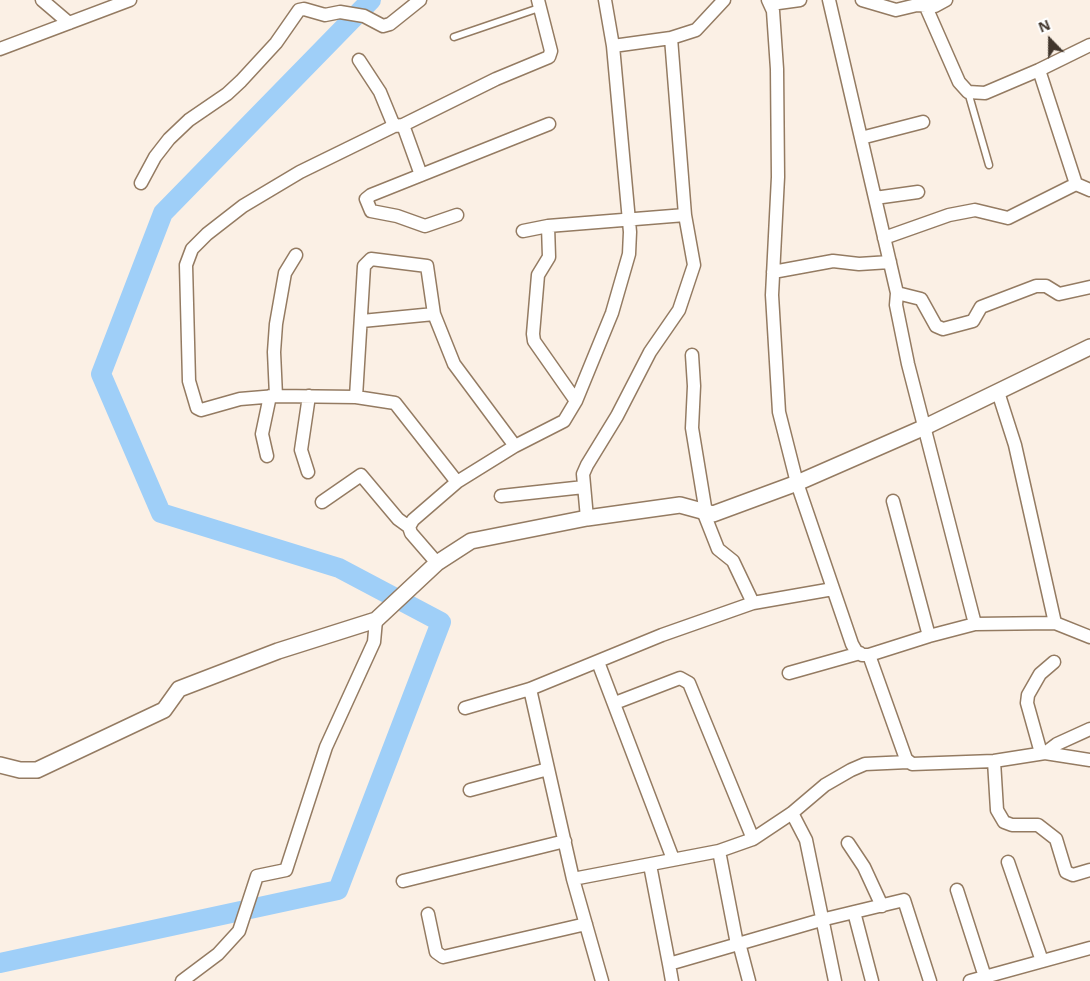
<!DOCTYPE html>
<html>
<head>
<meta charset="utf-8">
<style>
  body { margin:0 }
  #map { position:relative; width:1090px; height:981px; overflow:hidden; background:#fbf0e5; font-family:"Noto Sans",sans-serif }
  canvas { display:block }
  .north { position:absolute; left:1025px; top:15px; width:50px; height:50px; -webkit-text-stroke:4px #fff; paint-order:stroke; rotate:338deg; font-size:14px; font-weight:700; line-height:20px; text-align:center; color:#41362c }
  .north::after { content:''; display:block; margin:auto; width:18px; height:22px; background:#41362c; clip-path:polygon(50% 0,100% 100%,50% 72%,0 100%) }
</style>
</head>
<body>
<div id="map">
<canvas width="1090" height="981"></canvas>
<div class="north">N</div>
</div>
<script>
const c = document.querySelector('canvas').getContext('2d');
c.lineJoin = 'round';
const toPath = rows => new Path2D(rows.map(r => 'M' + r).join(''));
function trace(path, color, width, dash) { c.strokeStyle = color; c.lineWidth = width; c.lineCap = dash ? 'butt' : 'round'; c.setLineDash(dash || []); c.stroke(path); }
trace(toPath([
  [0,963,338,890,441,622,339,568,161,513,101,374,163,213,371,0]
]), '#9fcff8', 20);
const service = toPath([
  [454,37,539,8],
  [968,92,989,165]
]);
const minor = toPath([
  [42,0,69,23],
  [768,0,773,11,777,69,778,177,772,295,779,412,797,483,852,644,856,651,862,655,869,655,929,636,975,624,908,364,896,305,897,293,829,0],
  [862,0,896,10,917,5,935,6,946,0],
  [771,4,800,0],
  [926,7,959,82,968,92,985,93,1039,70,1076,184,1090,190],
  [613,46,671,38,696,30,724,0],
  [0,49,130,0],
  [359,60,380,92,394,126],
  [1039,70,1090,45],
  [403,125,421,175],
  [861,138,923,122],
  [141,183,155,157,169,139,189,120,227,94,241,81,276,43,299,10,304,9,325,15,340,12,364,16,383,26,390,24,420,0],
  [875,198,918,192],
  [457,215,425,226,397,216,371,211,366,199,371,195,549,124],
  [548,226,549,257,538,275,533,334,534,341,576,401],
  [523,231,548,226,685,215],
  [884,238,949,215,975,210,1008,218,1076,184],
  [773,272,833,261,859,264,890,262],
  [897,293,921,299,936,326,943,329,973,321,981,307,1036,286,1046,286,1059,294,1090,287],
  [362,321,434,314],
  [692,355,694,386,692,428,706,513],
  [276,396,274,352,276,324,285,273,296,255],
  [356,397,364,266,371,259,427,266,434,314,454,364,515,446],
  [267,456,262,434,270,396],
  [308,472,301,450,309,396],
  [457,482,395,403,356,397,276,396,240,399,201,410,197,408,189,381,186,265,192,249,207,234,243,206,300,172,394,126,403,125,496,79,549,57,551,51,538,0],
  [501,496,584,487],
  [893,501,929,636],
  [322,502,361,475,398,519,409,527],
  [703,511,718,549,733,561,753,603],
  [587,518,583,474,587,465,617,416,650,352,679,310,694,265,685,215,671,38],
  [437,563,411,533,409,527,413,520,457,482,515,446,564,421,576,401,612,313,629,254,630,232,613,46,605,0],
  [1055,623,1090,637],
  [975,624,1055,623,1015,445,998,392],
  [869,655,906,759,912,764,994,761,1045,753,1090,760],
  [598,662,673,859],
  [789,673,860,653],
  [530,689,573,879,602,981],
  [615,703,680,678,689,683,753,839],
  [465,708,530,689,662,635,753,603,833,589],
  [1041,753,1027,703,1028,695,1040,674,1054,662],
  [1045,753,1057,744,1090,729],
  [994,761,997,810,1004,822,1012,825,1038,825,1056,839,1066,872,1073,875,1090,870],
  [470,790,548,769],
  [792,813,806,840,835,981],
  [848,843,864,867,882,906],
  [719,851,737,944],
  [1008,862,1042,961],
  [650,865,669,964,821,920,904,900,930,981],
  [573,879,719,851,753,839,792,813,825,785,851,770,865,764,908,762],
  [403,881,565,841],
  [957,890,985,977],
  [854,912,872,981],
  [428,914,436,952,443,957,586,924],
  [739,943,749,981],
  [669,964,672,981],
  [182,981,218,954,239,931,257,876,286,870,326,747,374,642,376,620],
  [970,981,1090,948]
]);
const tertiary = toPath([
  [0,765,20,770,37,770,164,710,179,689,278,651,376,620,437,563,471,541,587,518,680,505,713,514,797,483,925,427,1090,347]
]);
trace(service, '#947b62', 9);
trace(minor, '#947b62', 15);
trace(tertiary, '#947b62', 18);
trace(service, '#fff', 6);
trace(minor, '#fff', 12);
trace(tertiary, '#fff', 15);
</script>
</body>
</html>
